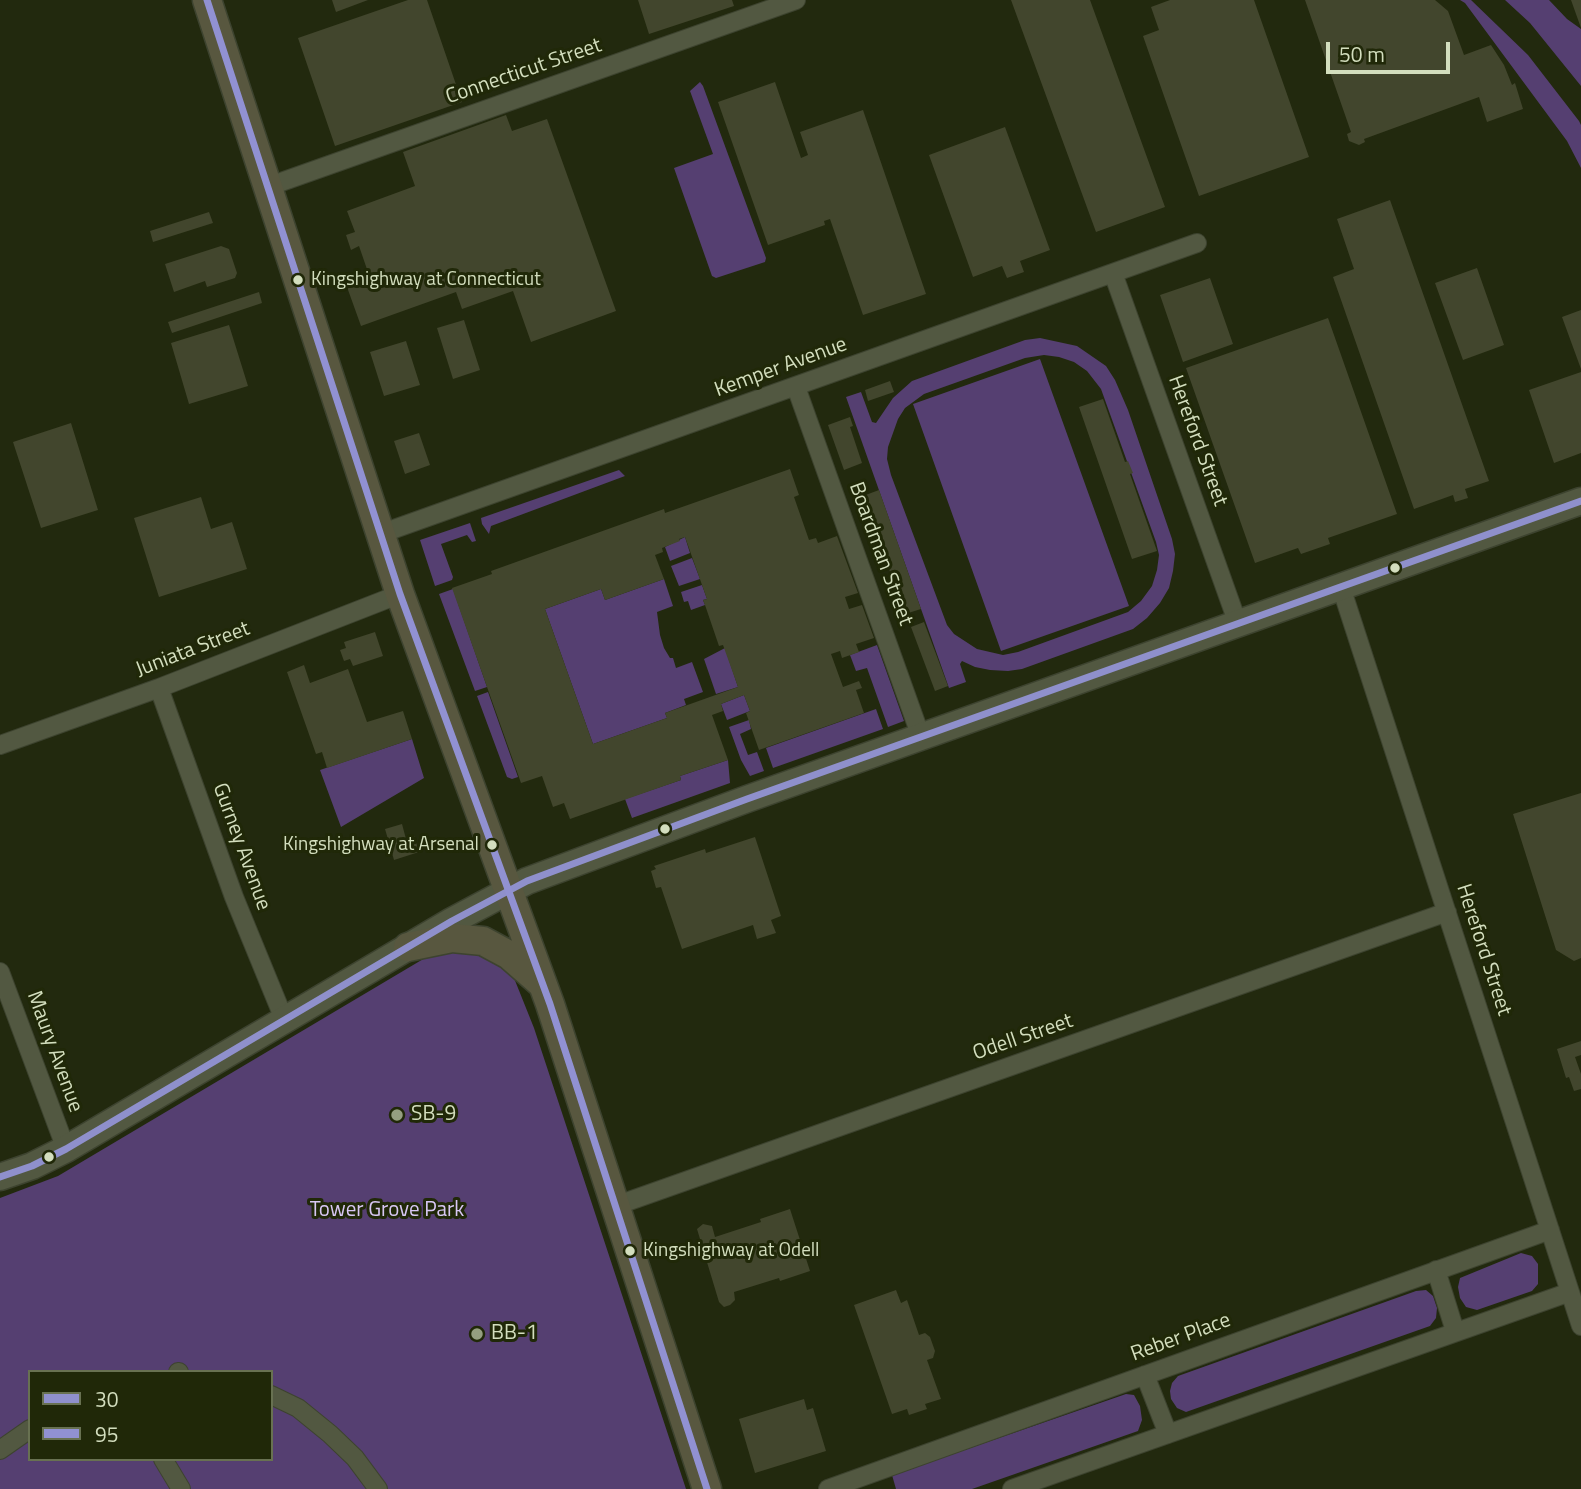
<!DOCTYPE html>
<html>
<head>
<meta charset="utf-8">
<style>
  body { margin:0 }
  #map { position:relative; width:1581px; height:1489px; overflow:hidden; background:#22290e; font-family:"Titillium Web",sans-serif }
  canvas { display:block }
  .legend { position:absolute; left:28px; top:1370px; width:245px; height:91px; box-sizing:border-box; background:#202808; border:2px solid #687151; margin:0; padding:9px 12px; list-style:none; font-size:21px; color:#d3debe }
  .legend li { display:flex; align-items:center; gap:14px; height:35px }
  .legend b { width:35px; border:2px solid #687151 }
  .scale { position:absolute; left:1326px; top:42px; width:124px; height:32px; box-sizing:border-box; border:4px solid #d3debe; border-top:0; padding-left:9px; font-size:21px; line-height:24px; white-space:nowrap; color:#d3debe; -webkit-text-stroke:5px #202808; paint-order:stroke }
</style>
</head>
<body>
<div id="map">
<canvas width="1581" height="1489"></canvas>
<ul class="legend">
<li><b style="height:9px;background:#8f90cc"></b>30</li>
<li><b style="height:9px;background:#9191d2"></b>95</li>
</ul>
<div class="scale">50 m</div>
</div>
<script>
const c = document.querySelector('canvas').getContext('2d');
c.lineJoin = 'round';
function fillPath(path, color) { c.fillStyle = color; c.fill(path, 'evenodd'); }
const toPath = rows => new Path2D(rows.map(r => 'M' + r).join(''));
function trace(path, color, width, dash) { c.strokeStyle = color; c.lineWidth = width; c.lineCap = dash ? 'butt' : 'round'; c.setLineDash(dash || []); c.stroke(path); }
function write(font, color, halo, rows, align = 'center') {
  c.font = font + ' "Titillium Web",sans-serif'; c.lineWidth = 6; c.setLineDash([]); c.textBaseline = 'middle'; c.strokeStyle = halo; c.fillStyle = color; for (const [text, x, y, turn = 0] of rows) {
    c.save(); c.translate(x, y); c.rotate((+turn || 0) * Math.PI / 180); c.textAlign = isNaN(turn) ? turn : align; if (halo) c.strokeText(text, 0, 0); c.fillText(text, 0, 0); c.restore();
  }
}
fillPath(toPath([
  [1460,0,1471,0,1528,55,1579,121,1581,125,1581,168,1567,141,1465,3],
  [1505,0,1549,0,1567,19,1581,29,1581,86,1530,23],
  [700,82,703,86,766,258,765,262,716,278,712,276,674,168,713,154,690,91],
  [1040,338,1077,346,1106,366,1115,380,1128,410,1172,539,1175,554,1173,571,1169,588,1160,603,1147,618,1133,629,1022,669,1008,671,990,670,975,667,962,661,960,664,966,682,949,688,846,397,861,392,872,422,876,423,893,398,912,381,1025,340],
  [1044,355,1059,357,1074,362,1087,371,1101,389,1156,542,1159,555,1157,570,1152,586,1141,601,1128,612,1018,652,1003,655,977,649,954,634,947,625,891,475,887,459,888,447,898,419,905,408,924,394,1025,358],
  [1040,359,1129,606,1001,651,913,404],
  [619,470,625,476,491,526,489,534,482,524,481,518],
  [470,523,476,541,472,542,467,535,441,544,453,577,452,580,435,586,420,540],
  [685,537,690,553,670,561,665,547],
  [692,558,700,579,679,586,671,566],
  [664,579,673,606,657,612,660,635,664,648,670,658,673,658,676,668,692,662,703,692,684,699,686,705,665,713,667,718,593,744,545,609,601,589,605,600],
  [702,585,707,599,703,600,705,605,691,610,688,601,684,602,681,592],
  [453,589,487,687,475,691,439,594],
  [877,645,904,721,888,727,867,668,856,671,850,655],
  [725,648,738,687,716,694,704,659],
  [488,692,518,777,512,779,507,777,477,696],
  [744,695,750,711,727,720,721,704],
  [876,709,883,729,773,768,766,748],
  [749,720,751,729,740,734,748,755,757,752,764,771,750,776,741,760,729,727],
  [412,739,424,778,341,827,320,770],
  [728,760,730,783,632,818,625,799,681,780,680,776],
  [473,946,512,973,534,1028,686,1489,0,1489,0,1198,58,1176,430,955],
  [30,1372,271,1372,271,1459,30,1459],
  [1521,1253,1532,1256,1538,1264,1538,1284,1532,1291,1477,1310,1466,1307,1460,1298,1458,1287,1460,1278],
  [1426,1290,1433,1296,1437,1308,1436,1318,1430,1326,1186,1412,1177,1408,1171,1399,1170,1391,1172,1383,1178,1376,1416,1291],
  [1126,1394,1134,1395,1140,1406,1142,1420,1138,1431,972,1489,896,1489,892,1475]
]), '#553f71');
fillPath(toPath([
  [332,0,368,0,336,12],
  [408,0,427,0,462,102,335,146,298,38],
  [638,0,732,0,734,6,649,34],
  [1011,0,1090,0,1165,207,1096,232],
  [1170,0,1254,0,1309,157,1199,196,1143,36,1159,30,1151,7],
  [1305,0,1435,0,1448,11,1464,55,1491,45,1504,65,1512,85,1515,83,1523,109,1487,122,1479,97,1364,139,1365,142,1359,145,1349,141,1347,134,1351,132],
  [1571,0,1581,0,1581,28],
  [775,82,801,158,808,155,800,132,863,110,926,294,863,315,830,219,824,221,825,225,768,245,718,102],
  [506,115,512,131,547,119,616,311,531,342,513,291,462,309,456,292,361,326,347,287,370,278,359,246,351,250,346,235,355,232,347,211,415,186,403,152],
  [1005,127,1050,250,1020,261,1024,272,1007,278,1002,266,973,277,929,155],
  [1390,200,1489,481,1465,489,1468,498,1455,502,1453,495,1414,509,1333,277,1354,269,1337,219],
  [209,212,213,223,153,242,150,231],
  [221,246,229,249,237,273,235,278,207,287,205,281,174,292,165,264],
  [1477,268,1504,345,1463,360,1435,283],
  [1210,278,1233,344,1183,362,1160,295],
  [259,292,262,303,172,333,168,322],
  [1581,310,1581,369,1562,317],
  [1328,318,1397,514,1328,538,1330,544,1301,554,1298,548,1255,563,1186,368],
  [464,320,480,370,453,379,437,328],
  [229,325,248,386,189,404,171,343],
  [406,341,420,385,384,396,370,352],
  [1581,372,1581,453,1554,463,1529,390],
  [890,381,894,392,868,401,865,390],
  [1103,399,1125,462,1128,461,1133,473,1130,474,1157,551,1132,559,1079,407],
  [850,417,853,426,850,427,862,463,844,470,828,425],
  [71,423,98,510,41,528,13,442],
  [419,433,430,465,405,474,394,441],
  [790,469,799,495,794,497,809,540,816,538,818,543,837,536,858,593,845,597,849,609,862,605,874,638,856,644,859,652,842,658,840,651,831,654,843,687,859,681,862,688,856,690,864,713,759,750,746,713,750,711,744,695,721,704,723,711,712,715,728,760,680,776,681,780,570,819,564,803,553,807,542,776,521,783,452,588,492,574,491,571,664,509,665,513],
  [685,537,707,599,703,600,705,605,719,646,723,645,738,687,665,713,667,718,593,744,545,609,601,589,605,600,664,579,655,555,663,552,662,548,680,541,679,539],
  [879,490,921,609,905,614,863,496],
  [201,497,211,529,232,522,247,569,159,597,134,518],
  [924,622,948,686,935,691,911,627],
  [375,632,383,656,353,666,350,659,344,661,340,650,346,648,344,642],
  [304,665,310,683,348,669,367,722,403,711,412,739,327,768,322,752,316,754,287,672],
  [1581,793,1581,958,1574,961,1556,950,1513,814],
  [402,824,406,839,414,836,419,852,394,860,385,829],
  [755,837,781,916,771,920,776,933,757,939,753,925,682,949,661,887,656,888,651,871,656,869,654,866,705,849,706,853],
  [1581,1041,1581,1055,1575,1057,1581,1074,1581,1089,1574,1091,1569,1077,1566,1078,1557,1049],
  [790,1209,810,1271,780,1281,779,1278,734,1292,735,1300,730,1305,724,1307,719,1302,697,1229,703,1224,712,1226,715,1237,761,1222,760,1219],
  [896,1290,901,1303,907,1300,919,1335,925,1333,930,1337,935,1351,933,1358,927,1360,941,1399,925,1404,927,1409,909,1415,907,1409,892,1414,854,1305],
  [804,1399,807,1410,813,1408,826,1451,755,1473,739,1419]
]), '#42462d');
const minor = toPath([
  [267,187,796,0],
  [1113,273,1238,624],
  [796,387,921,737],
  [380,534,1197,243],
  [1341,587,1581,1326],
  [159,688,234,897,284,1019],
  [0,745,159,688,400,594],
  [0,972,66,1149],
  [615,1206,1447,912],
  [1436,1270,1455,1331],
  [178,1372,179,1372],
  [1145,1375,1168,1434],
  [271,1395,298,1408,330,1434,355,1458,378,1489],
  [0,1450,30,1429],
  [163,1459,181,1489],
  [828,1489,1550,1230],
  [1012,1489,1570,1292]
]);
const secondary = toPath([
  [0,1177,32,1166,66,1149,452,921,527,881,747,799,1581,501]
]);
const primary = toPath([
  [207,0,400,594,550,1004,707,1489],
  [408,947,452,938,483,941,509,955,541,983]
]);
trace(minor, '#3d432f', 20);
trace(secondary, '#3d432f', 29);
trace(primary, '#3d432f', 31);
trace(minor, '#525841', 18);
trace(secondary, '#525841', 26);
trace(primary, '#58573f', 28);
trace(toPath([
  [0,1177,32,1166,66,1149,452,921,527,881,747,799,1581,501]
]), '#8f90cc', 7);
trace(toPath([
  [207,0,400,594,550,1004,707,1489]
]), '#9191d2', 7);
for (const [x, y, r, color] of [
  [298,280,6,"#d3debe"],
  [1395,568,6,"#d3debe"],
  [665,829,6,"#d3debe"],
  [492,845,6,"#d3debe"],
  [397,1115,7,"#959f80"],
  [49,1157,6,"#d3debe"],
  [630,1251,6,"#d3debe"],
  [477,1334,7,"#959f80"]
]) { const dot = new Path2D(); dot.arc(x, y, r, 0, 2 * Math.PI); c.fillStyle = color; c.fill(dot); trace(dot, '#202808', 2.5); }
write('19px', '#d3debe', '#202808', [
  ["Kingshighway at Connecticut",311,280],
  ["Kingshighway at Arsenal",479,845,"right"],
  ["Kingshighway at Odell",643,1251]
], 'left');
write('21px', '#d3debe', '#202808', [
  ["Connecticut Street",524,72,-19],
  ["Kemper Avenue",781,368,-20],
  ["Hereford Street",1197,441,70],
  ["Boardman Street",880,554,70],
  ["Juniata Street",193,650,-21],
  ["Gurney Avenue",241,847,70],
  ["Hereford Street",1483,950,72],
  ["Odell Street",1023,1038,-19],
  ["Maury Avenue",54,1052,70],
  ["Reber Place",1181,1338,-20]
]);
write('21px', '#d3debe', '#202808', [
  ["SB-9",411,1115],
  ["BB-1",491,1334]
], 'left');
write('21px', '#d8c7f4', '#202808', [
  ["Tower Grove Park",387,1211]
]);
</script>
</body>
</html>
